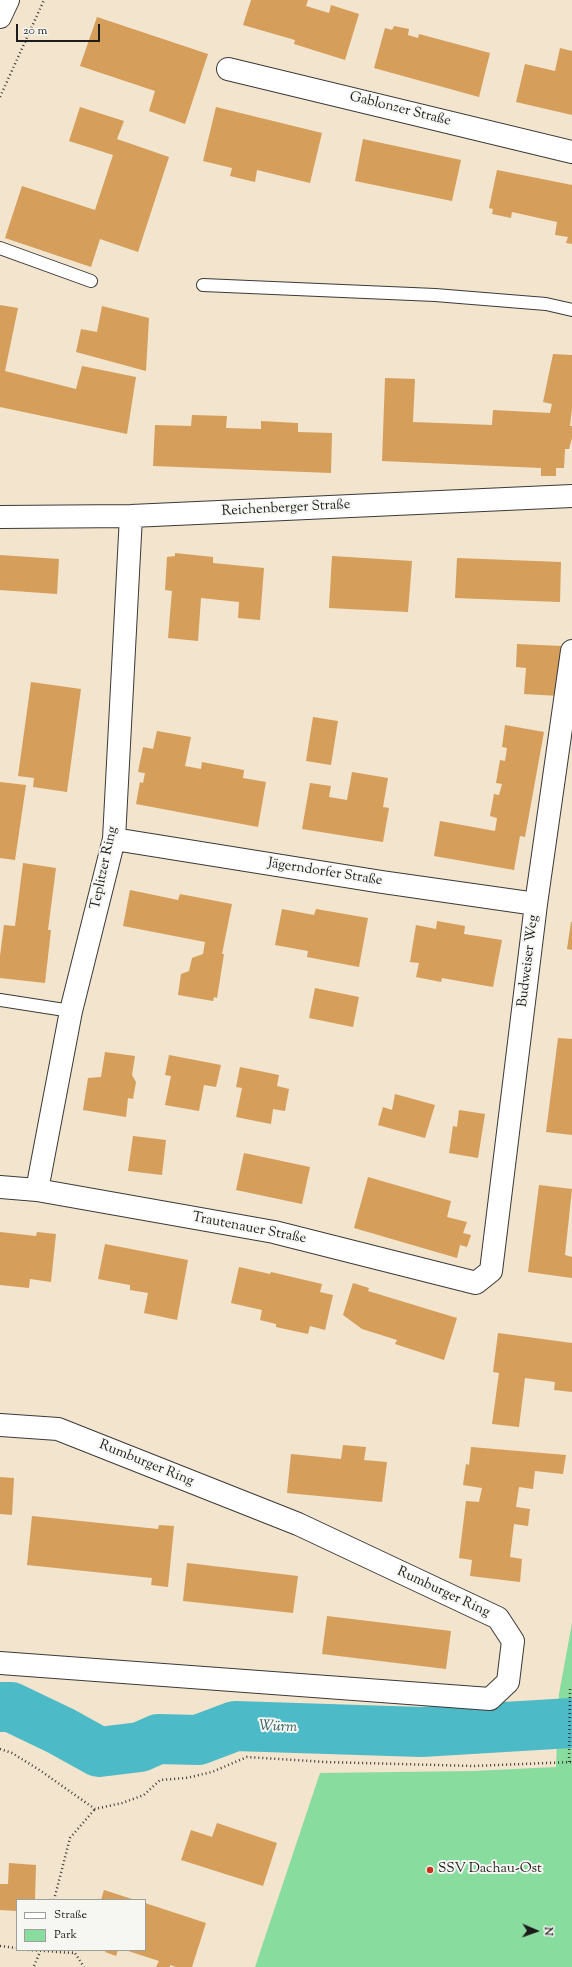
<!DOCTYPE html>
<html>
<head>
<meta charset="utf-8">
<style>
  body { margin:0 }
  #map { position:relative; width:572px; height:1967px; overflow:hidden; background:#f2e4cd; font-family:"Sorts Mill Goudy",serif }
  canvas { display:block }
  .legend { position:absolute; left:16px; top:1899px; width:130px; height:52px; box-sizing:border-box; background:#f6f6f2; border:1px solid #9f9f9c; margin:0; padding:5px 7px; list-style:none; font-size:12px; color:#1c1c1c }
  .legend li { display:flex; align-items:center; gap:8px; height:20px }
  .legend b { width:20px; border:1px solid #9f9f9c }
  .north { position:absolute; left:516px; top:1911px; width:40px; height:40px; -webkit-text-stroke:3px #f6f6f2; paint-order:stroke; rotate:92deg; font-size:11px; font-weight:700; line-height:16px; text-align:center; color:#1c1c1c }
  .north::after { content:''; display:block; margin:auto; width:14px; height:18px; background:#1c1c1c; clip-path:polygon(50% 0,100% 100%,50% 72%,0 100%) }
  .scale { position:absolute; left:16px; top:24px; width:84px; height:18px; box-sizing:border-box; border:2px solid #1c1c1c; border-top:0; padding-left:5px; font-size:12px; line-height:14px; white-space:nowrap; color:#1c1c1c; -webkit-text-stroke:3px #f6f6f2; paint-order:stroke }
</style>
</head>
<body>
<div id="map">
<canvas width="572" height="1967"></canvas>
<ul class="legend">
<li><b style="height:5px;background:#fff"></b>Straße</li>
<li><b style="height:11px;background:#88dc9e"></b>Park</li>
</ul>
<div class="north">N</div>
<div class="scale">20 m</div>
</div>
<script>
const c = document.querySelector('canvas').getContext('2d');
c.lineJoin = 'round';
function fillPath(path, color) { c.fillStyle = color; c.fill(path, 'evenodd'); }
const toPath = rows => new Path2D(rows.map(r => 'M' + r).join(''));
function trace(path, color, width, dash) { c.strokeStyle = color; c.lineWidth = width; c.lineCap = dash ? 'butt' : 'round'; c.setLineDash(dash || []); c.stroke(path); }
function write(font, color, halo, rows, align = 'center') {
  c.font = font + ' "Sorts Mill Goudy",serif'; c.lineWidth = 4; c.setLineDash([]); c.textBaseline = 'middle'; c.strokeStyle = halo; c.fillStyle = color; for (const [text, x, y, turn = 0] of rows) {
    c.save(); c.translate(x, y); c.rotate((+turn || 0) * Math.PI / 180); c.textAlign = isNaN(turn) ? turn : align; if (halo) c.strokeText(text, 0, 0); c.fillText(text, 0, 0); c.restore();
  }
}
fillPath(toPath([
  [572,1623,572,1967,255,1967,320,1773,473,1771,556,1767,559,1694]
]), '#88dc9e');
trace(toPath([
  [0,1707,11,1707,61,1731,99,1752,140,1747,158,1739,198,1740,235,1726,421,1732,572,1723]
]), '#4dbac7', 50);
fillPath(toPath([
  [251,0,308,0,306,6,329,13,331,5,359,14,345,60,294,44,295,40,243,25],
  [97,17,208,54,185,124,149,111,155,91,80,66],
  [394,26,409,29,408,35,418,38,419,34,490,53,479,97,374,68,385,28,392,30],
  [560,48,572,51,572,115,516,102,525,64,555,71],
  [80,107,124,121,117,139,169,157,138,252,100,239,91,267,5,238,22,186,95,210,113,155,69,141],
  [216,107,322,133,310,183,257,170,255,182,230,176,232,168,203,161],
  [363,139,461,160,452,201,355,181],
  [497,170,572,185,572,244,566,243,568,237,555,235,557,222,512,212,511,218,492,214,493,209,489,208],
  [0,305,18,308,5,371,76,389,82,366,136,377,127,434,0,407],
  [102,306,149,318,146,371,76,352,81,329,97,332],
  [553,354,572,355,572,408,570,426,572,426,572,438,569,449,565,449,564,468,556,468,556,476,541,476,541,468,382,461,385,378,415,379,413,422,492,425,493,410,550,413,552,404,543,402],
  [192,415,227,416,226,428,261,429,261,421,298,423,298,432,332,433,331,473,153,466,155,425,191,426],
  [175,553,213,557,213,563,264,568,260,620,238,618,239,602,201,598,198,641,168,638,172,591,165,590,167,557,175,556],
  [0,555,59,559,57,594,0,590],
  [332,556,412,561,408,612,329,608],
  [457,558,561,562,560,602,455,598],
  [517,644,562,646,559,696,524,694,526,668,516,667],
  [31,682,81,689,67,792,33,787,34,778,18,776],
  [313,717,338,721,331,765,306,761],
  [505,725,544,732,525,837,520,836,514,870,434,856,440,821,495,831,497,818,490,816,494,794,499,795,502,784,496,783,500,760,505,761,507,748,502,747],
  [157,731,191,737,185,766,201,769,202,762,244,770,243,778,266,782,258,827,136,804,140,782,143,783,145,773,138,772,143,747,153,749],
  [352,772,388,778,383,807,389,808,383,842,302,829,310,783,331,786,329,797,347,800],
  [0,782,26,785,15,860,0,858],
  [23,863,56,868,48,930,51,930,45,983,0,978,0,956,4,925,15,926],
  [130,890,178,900,180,894,232,904,222,954,224,954,217,998,214,997,213,1001,178,995,181,974,189,971,192,958,203,954,205,942,123,926],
  [282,909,314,915,316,909,368,918,359,967,307,957,308,951,275,945],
  [437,921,465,926,464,934,502,940,493,987,442,978,441,982,416,977,419,963,410,962,416,925,436,929],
  [571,922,572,922,572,950,567,949],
  [315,988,359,997,353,1027,309,1018],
  [558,1038,572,1039,572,1135,546,1132],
  [105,1052,135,1056,132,1075,136,1082,133,1099,128,1098,126,1117,83,1110,88,1078,101,1077],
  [169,1055,221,1065,216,1087,204,1085,199,1111,165,1105,171,1076,165,1075],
  [240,1067,279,1075,277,1086,289,1089,285,1111,273,1109,271,1124,236,1117,242,1088,236,1087],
  [395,1094,435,1105,425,1138,378,1125,383,1107,392,1110],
  [459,1110,485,1114,478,1158,449,1153,453,1126,457,1127],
  [133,1136,166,1140,162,1175,128,1171],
  [244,1153,310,1167,302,1204,236,1190],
  [368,1177,451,1201,447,1217,467,1222,463,1233,471,1235,467,1247,460,1245,457,1258,354,1228],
  [539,1185,572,1189,565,1255,572,1257,572,1278,528,1272],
  [0,1232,36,1236,37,1232,56,1234,51,1282,30,1279,29,1288,0,1285],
  [105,1244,188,1260,177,1320,144,1313,148,1293,130,1290,130,1285,98,1279],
  [239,1267,270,1274,271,1272,322,1284,320,1292,333,1295,325,1330,310,1326,308,1334,276,1327,276,1324,260,1320,262,1310,231,1303],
  [353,1283,369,1288,368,1291,457,1318,444,1360,395,1344,397,1340,362,1329,343,1315],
  [498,1333,572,1343,572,1392,554,1390,555,1382,525,1378,519,1427,492,1424,499,1373,493,1372],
  [343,1445,366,1447,364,1460,387,1462,382,1502,287,1493,291,1454,341,1459],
  [471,1447,566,1455,563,1474,535,1471,533,1489,519,1487,516,1507,530,1509,528,1526,514,1524,510,1557,522,1559,520,1582,470,1576,472,1560,459,1558,466,1501,479,1502,482,1488,463,1485,466,1464,469,1465],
  [0,1477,14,1478,12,1515,0,1514],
  [32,1516,158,1529,159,1525,174,1526,168,1587,151,1585,152,1578,27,1565],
  [187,1563,298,1576,293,1613,183,1601],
  [327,1616,451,1631,446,1669,322,1654],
  [217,1823,277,1843,263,1886,181,1860,191,1830,212,1837],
  [9,1863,36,1865,35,1900,17,1900,17,1911,0,1910,0,1884,8,1884],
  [104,1890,135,1900,101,1900],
  [145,1903,206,1923,192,1967,176,1967,170,1965,170,1967,156,1967,159,1961,125,1950,145,1950],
  [106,1950,118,1950,116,1956,105,1952]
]), '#d59e5a');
const lane = toPath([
  [0,248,91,281],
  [203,285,435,295,546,304,572,310],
  [0,1000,71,1011]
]);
const street = toPath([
  [228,69,572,152],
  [0,517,131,516,572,496],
  [114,839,382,882,536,904],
  [0,1187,37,1190,274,1232,476,1283,491,1271,536,904,572,651],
  [37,1190,71,1011,114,839,131,516],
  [0,1425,58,1429,298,1524,498,1618,513,1641,508,1682,490,1699,0,1663]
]);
const secondary = toPath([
  [0,17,8,0]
]);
trace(lane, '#3c3a37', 14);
trace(street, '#3c3a37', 24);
trace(secondary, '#3c3a37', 24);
trace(toPath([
  [0,97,44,0],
  [0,1749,12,1753,38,1769,95,1809,122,1803,144,1795,160,1780,186,1778,212,1772,247,1757,325,1762,473,1766,572,1762],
  [569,1762,570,1686],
  [54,1900,70,1838,95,1809],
  [0,1946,17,1948],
  [28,1950,74,1953],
  [73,1950,84,1967],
  [34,1966,40,1952]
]), '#3c3a37', 2.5, [1, 3]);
trace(lane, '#fff', 12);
trace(street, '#fff', 22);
trace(secondary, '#fff', 22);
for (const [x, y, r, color] of [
  [430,1870,4,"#c8321e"]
]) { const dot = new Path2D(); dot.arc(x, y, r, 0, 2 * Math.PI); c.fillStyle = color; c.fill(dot); trace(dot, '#f6f6f2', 1.5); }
write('14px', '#1c1c1c', '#f6f6f2', [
  ["Gablonzer Straße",400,110,14],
  ["Reichenberger Straße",286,509,-3],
  ["Teplitzer Ring",105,868,-78],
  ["Jägerndorfer Straße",325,873,9],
  ["Budweiser Weg",529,961,-83],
  ["Trautenauer Straße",249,1229,11],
  ["Rumburger Ring",146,1464,22],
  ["Rumburger Ring",443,1593,25]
]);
write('14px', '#1c1c1c', '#f6f6f2', [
  ["SSV Dachau-Ost",438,1870]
], 'left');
write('italic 15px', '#305b60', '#f6f6f2', [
  ["Würm",278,1728,2]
]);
</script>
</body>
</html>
